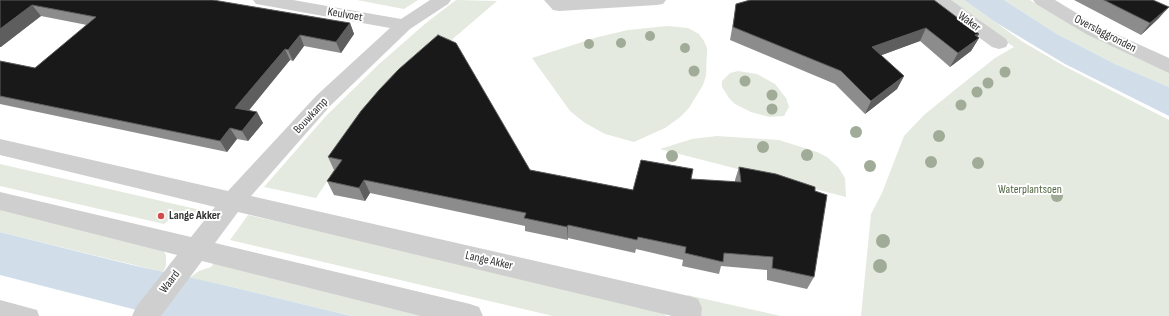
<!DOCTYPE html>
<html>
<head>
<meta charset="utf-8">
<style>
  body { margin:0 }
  canvas { display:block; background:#fff }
</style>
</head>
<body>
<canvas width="1169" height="316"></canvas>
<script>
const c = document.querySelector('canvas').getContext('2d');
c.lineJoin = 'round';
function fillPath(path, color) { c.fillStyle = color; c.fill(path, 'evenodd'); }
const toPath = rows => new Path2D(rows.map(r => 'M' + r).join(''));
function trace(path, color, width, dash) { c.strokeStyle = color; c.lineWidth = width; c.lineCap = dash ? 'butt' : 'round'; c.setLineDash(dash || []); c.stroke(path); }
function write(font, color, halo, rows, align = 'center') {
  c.font = font + ' "Sofia Sans Condensed",sans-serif'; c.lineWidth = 4; c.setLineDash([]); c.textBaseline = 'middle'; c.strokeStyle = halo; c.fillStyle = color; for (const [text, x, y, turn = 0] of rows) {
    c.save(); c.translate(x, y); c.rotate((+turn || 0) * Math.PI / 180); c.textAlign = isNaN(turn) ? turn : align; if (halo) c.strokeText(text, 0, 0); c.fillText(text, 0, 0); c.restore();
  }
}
fillPath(toPath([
  [357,0,418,0,404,9],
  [456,0,497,1,441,49,352,144,316,198,264,187,326,116,378,65,426,23],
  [945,0,964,0,1023,42,1064,66,1169,120,1169,316,861,316,871,214,882,193,904,136,924,115,956,89,995,58,1014,47],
  [1004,0,1030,0,1050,12,1169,71,1169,87,1115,64,1057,34],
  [667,26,688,28,699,34,704,41,707,48,706,76,703,85,689,108,679,118,665,128,634,142,605,134,585,123,570,111,532,58,598,37,628,30],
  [738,71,757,74,775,84,786,98,789,107,784,116,769,117,751,112,735,104,729,98,722,87,722,81,730,73],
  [717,136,779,140,817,152,827,157,838,167,845,178,846,197,660,149,692,139],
  [0,164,205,211,197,218,186,221,169,220,164,224,0,186],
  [0,209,163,250,166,255,166,266,163,272,0,232],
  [248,215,658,307,666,316,553,316,230,240],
  [216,260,447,316,351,316,224,285,189,278,199,271,211,267],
  [687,295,781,316,695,316,693,300]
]), '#e4eadf');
fillPath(toPath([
  [964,0,1004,0,1057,34,1115,64,1169,87,1169,116,1065,64,995,22],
  [0,232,132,265,224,285,351,316,160,316,0,275]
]), '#d1deea');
fillPath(toPath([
  [0,300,37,310,39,316,0,316,0,300]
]), '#cfcfcf');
fillPath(toPath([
  [253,0,293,0,401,19,430,0,451,0,448,4,410,29,331,105,251,196,689,296,698,299,702,308,701,316,672,316,238,212,215,243,470,304,479,307,483,316,421,316,202,261,161,316,132,316,136,307,177,255,0,210,0,192,191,237,215,207,0,155,0,139,228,191,317,95,390,28,262,5,256,4,253,0],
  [544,0,666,0,663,4,657,5,559,11,553,10,544,0],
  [930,0,951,0,1006,39,1008,43,1006,47,999,49,992,47,933,4,930,0],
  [1033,0,1055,0,1098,26,1169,58,1169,73,1086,34,1036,4,1033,0]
]), '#cfcfcf');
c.fillStyle = '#a0ac98';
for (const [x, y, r] of [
  [650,36,5],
  [621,43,5],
  [589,44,5],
  [685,48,5],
  [694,71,5.5],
  [1005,72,5.5],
  [745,81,5.5],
  [988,83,5.5],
  [977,92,5.5],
  [772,95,5.5],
  [961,105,5.5],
  [772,109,5.5],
  [856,132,6],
  [939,136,6],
  [763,147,6],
  [807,155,6],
  [672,156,6],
  [931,162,6],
  [978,163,6],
  [870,166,6],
  [1057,196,6],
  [883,241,7],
  [880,266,7]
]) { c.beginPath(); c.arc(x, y, r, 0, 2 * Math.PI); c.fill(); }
fillPath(toPath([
  [0,0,350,23,354,34,341,53,304,46,293,61,290,60,248,110,257,112,263,123,248,141,237,139,227,152,0,104,0,61,35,68,87,25,41,16,0,47],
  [1074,0,1153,0,1159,18,1141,35],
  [736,4,979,34,977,37,979,38,971,51,950,67,920,41,881,55,904,76,897,89,865,114,835,84,730,40,734,17],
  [328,157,530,170,633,190,691,179,735,182,735,180,739,167,814,277,807,289,767,280,767,270,721,266,719,274,682,266,683,260,636,249,635,253,568,238,568,240,525,231,525,226,370,193,365,201,334,195,327,181,334,170]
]), '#8c8c8c');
fillPath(toPath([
  [32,5,41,16,1,47,0,47,0,29],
  [1169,7,1159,18,1141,35,1150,23],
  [350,23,354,34,341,53,336,42],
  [926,28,920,41,866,61,872,47],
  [979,34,974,41,979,38,971,51,950,67,958,53,975,35],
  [300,35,304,46,293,61,288,50],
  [285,49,290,60,242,119,235,108],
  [904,76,897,89,865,114,871,101],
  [257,112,263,123,248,141,242,131],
  [230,128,237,139,227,152,220,141],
  [364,180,370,193,365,201,359,188],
  [568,225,568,240,567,227]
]), '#5e5e5e');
const building = toPath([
  [0,0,213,0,350,23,336,42,300,35,288,50,285,49,235,108,257,112,242,131,230,128,220,141,0,96,0,61,35,68,96,17,32,5,0,29,0,0],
  [750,0,934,0,979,34,975,35,979,38,958,53,926,28,872,47,904,76,871,101,841,71,733,27,736,4,750,0],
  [1104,0,1153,0,1169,7,1150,23,1104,0],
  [438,35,456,43,530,170,633,190,641,160,693,169,691,179,741,182,739,167,776,174,815,187,815,191,827,195,814,277,772,268,773,257,724,253,723,262,685,253,686,247,638,237,637,240,568,225,567,227,524,218,526,213,364,180,359,188,327,181,342,160,328,157,361,111,379,90,399,69,438,35]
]);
fillPath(building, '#191919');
trace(building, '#5e5e5e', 1);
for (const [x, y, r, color] of [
  [161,216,4,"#d14c4c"]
]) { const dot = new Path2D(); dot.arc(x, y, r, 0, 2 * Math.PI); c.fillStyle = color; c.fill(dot); trace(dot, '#fff', 1.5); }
write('12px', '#323232', '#fff', [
  ["Keulvoet",345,15,10],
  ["Waker",969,22,36],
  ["Overslaggronden",1105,34,27],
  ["Bouwkamp",311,116,-47],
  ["Lange Akker",489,261,13],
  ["Waard",170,282,-53]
]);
write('12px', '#526944', '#fff', [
  ["Waterplantsoen",1030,190]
]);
write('bold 12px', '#323232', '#fff', [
  ["Lange Akker",169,216]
], 'left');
</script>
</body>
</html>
